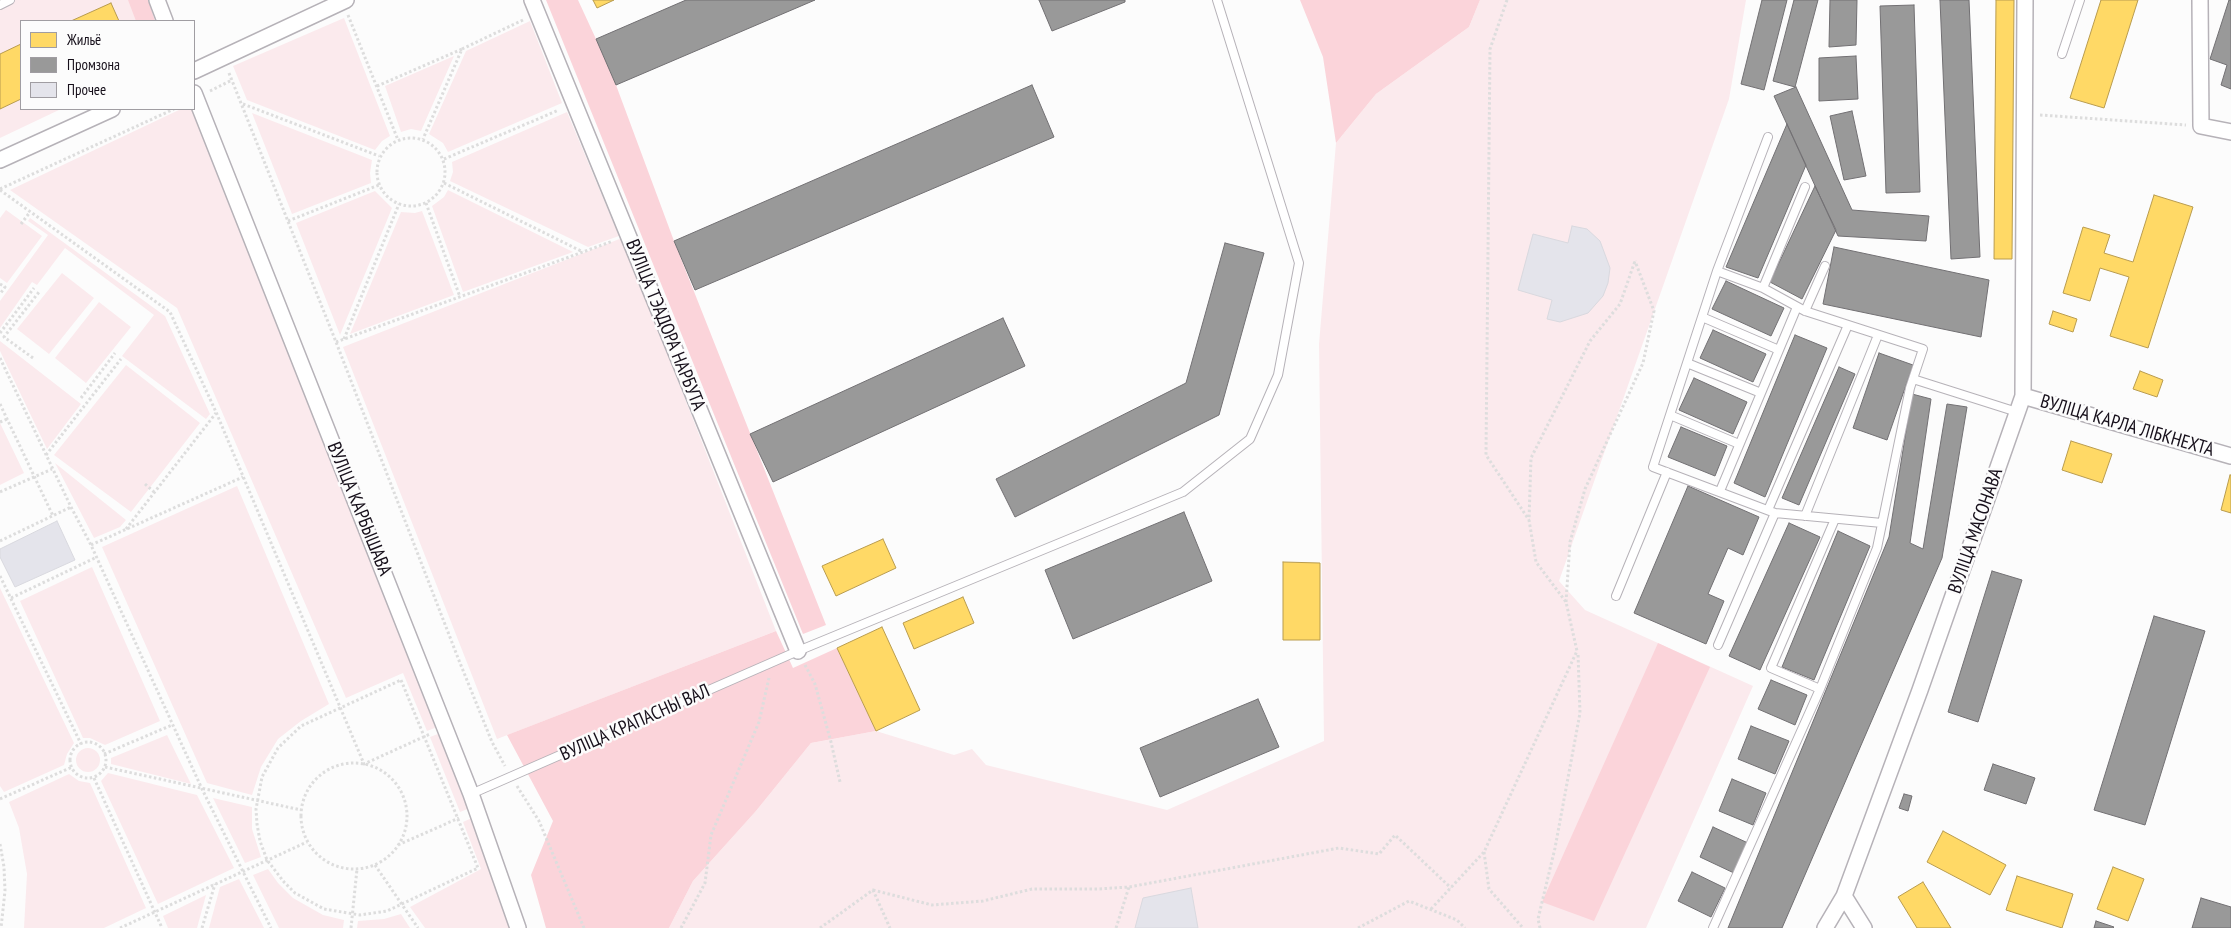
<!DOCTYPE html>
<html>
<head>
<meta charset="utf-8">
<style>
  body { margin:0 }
  #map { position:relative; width:2231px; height:928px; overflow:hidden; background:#fcfcfc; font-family:"PT Sans Narrow",sans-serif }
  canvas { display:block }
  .legend { position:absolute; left:20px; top:20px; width:175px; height:90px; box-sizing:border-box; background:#fcfcfc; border:1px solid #a09da2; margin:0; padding:6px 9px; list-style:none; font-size:15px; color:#160f1a }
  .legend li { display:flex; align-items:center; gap:10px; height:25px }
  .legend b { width:25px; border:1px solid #a09da2 }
</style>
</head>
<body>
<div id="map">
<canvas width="2231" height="928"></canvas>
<ul class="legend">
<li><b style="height:14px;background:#ffd966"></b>Жильё</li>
<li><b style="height:14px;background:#999"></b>Промзона</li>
<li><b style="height:14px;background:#e4e4eb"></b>Прочее</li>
</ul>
</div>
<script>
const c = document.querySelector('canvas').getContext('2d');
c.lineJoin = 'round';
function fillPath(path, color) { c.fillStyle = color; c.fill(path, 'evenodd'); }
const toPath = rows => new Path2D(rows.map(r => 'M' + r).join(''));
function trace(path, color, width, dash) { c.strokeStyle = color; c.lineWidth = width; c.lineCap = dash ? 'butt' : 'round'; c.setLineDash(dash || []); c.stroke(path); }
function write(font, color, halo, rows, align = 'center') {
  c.font = font + ' "PT Sans Narrow",sans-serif'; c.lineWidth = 5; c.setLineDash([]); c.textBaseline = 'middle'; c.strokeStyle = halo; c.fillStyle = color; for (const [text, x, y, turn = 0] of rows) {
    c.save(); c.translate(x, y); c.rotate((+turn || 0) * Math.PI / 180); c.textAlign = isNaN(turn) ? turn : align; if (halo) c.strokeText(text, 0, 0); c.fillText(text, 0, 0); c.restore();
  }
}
fillPath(toPath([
  [0,0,148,0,155,21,21,21,21,109,61,109,0,138],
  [1480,0,1746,0,1729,99,1559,581,1585,610,1753,686,1646,928,669,928,693,881,756,811,811,743,876,731,954,755,972,749,986,765,1167,810,1324,741,1319,344,1336,143,1376,94,1469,27],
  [344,18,390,136,382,141,375,150,247,100,233,66],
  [530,21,562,103,448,152,443,143,429,134,466,51],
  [454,56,421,131,411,129,401,132,385,86],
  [181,109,193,109,440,726,427,731,403,673,346,698,177,308,10,190],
  [567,112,619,236,588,247,450,181,453,172,452,162],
  [252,113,372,160,370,173,371,183,292,214],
  [448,190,573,252,463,292,432,206,444,197],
  [375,191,392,208,340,335,296,223],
  [6,210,42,236,7,283,0,278,0,218],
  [422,211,454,295,350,334,401,212,415,213],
  [30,218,165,316,210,414,206,419,122,356,154,315,65,248,37,285,32,282,0,328,0,301,48,235,28,221],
  [622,238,776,631,497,739,343,347],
  [62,273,94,298,49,354,17,329],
  [99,302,131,327,86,383,55,358],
  [0,341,81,404,47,449,0,351],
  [126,365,200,423,131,512,54,455],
  [0,423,24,473,0,485],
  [55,463,126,520,120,527,94,538],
  [237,486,329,704,301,721,278,739,261,767,252,795,207,783,102,547],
  [92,567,160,721,105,745,90,738,83,738,20,601],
  [0,588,74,743,67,754,64,765,4,792,0,786],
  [443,732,470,808,460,812,430,737],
  [167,735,191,784,111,764,111,758],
  '76 760a12 12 0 1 1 24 0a12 12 0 1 1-24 0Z',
  [108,773,197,795,234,868,158,904,101,781],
  [69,774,79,781,90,783,146,908,104,928,24,928,27,874,19,828,9,802],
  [213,798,252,807,252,829,261,857,245,863],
  [474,817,512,928,425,928,410,907,481,869,463,822],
  [268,869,278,883,293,898,323,915,344,920,343,928,279,928,253,875],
  [239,879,264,928,209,928,220,887],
  [206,895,197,928,168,928,163,916],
  [401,914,410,928,357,928,358,921,384,919]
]), '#fbeaed');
fillPath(toPath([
  [128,0,148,0,155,21,136,21],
  [546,0,578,0,596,39,616,85,674,241,826,625,803,634],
  [1300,0,1480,0,1469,27,1376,94,1336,143,1323,57],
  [776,631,793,668,837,648,876,731,811,743,756,811,693,881,669,928,546,928,531,875,553,821,507,735],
  [1658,643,1710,667,1594,921,1542,902]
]), '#fbd4da');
const homes = toPath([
  [593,0,614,0,597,8,593,0],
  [1996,0,2014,0,2012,259,1994,259,1996,0],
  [2101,0,2138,0,2104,108,2070,98,2101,0],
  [111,3,119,21,71,21,111,3],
  [21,44,21,99,0,109,0,54,21,44],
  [2154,195,2193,207,2148,348,2110,336,2129,277,2100,268,2090,301,2063,293,2083,227,2110,235,2104,253,2133,262,2154,195],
  [2053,311,2077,319,2073,332,2049,324,2053,311],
  [2140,371,2163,380,2157,397,2133,389,2140,371],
  [2071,441,2112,454,2102,483,2062,470,2071,441],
  [2230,475,2231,475,2231,513,2221,510,2230,475],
  [883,539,896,568,836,596,822,566,883,539],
  [1283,562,1320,563,1320,640,1283,640,1283,562],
  [963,597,974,623,914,649,903,623,963,597],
  [882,627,920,710,876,731,837,648,882,627],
  [1943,831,2006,865,1990,895,1927,862,1943,831],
  [2113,867,2144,879,2128,921,2097,909,2113,867],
  [2017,876,2073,894,2062,928,2006,910,2017,876],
  [1923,882,1951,928,1917,928,1898,897,1923,882]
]);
fillPath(homes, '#ffd966');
trace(homes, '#b99c4f', 1);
const industry = toPath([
  [686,0,815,0,616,85,596,39,686,0],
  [1039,0,1125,0,1125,2,1052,31,1039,0],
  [1762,0,1787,0,1764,90,1741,84,1762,0],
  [1794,0,1818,0,1795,87,1773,81,1794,0],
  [1830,0,1857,0,1856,45,1829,47,1830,0],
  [1940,0,1969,0,1980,257,1951,259,1940,0],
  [2229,0,2231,0,2231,89,2221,85,2227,65,2210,59,2229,0],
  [1914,5,1920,192,1886,193,1880,6,1914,5],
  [1856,56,1858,99,1819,101,1819,58,1856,56],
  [1032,85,1054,137,695,290,674,241,1032,85],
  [1796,87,1852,210,1929,216,1926,241,1838,236,1774,96,1796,87],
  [1852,111,1866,176,1844,180,1830,116,1852,111],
  [1787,124,1806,165,1758,278,1726,267,1787,124],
  [1815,186,1836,230,1802,299,1770,282,1815,186],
  [1225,243,1264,253,1219,415,1015,517,996,479,1186,383,1225,243],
  [1834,247,1989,280,1981,337,1823,304,1834,247],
  [1726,281,1784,308,1771,336,1712,309,1726,281],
  [1003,318,1025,366,773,482,750,434,1003,318],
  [1713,330,1766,354,1753,382,1700,358,1713,330],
  [1795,335,1827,348,1765,497,1734,483,1795,335],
  [1879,353,1913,365,1887,440,1853,428,1879,353],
  [1839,367,1855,374,1799,505,1782,498,1839,367],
  [1694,378,1747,402,1733,434,1679,410,1694,378],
  [1912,394,1931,399,1910,543,1923,549,1947,404,1967,407,1942,558,1782,928,1728,928,1889,537,1912,394],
  [1681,427,1727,446,1715,476,1668,457,1681,427],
  [1688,486,1759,517,1743,555,1728,548,1708,594,1724,601,1706,644,1634,613,1688,486],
  [1184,512,1212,581,1073,639,1045,570,1184,512],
  [1789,523,1820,537,1760,670,1729,656,1789,523],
  [1838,531,1870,546,1814,680,1782,667,1838,531],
  [1992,571,2022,580,1978,722,1948,712,1992,571],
  [2154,616,2205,631,2145,825,2094,810,2154,616],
  [1771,680,1807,695,1795,725,1758,709,1771,680],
  [1258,699,1279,747,1160,797,1140,748,1258,699],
  [1751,726,1789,741,1775,774,1738,759,1751,726],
  [1993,764,2035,778,2026,804,1984,790,1993,764],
  [1732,779,1766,793,1753,825,1719,811,1732,779],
  [1904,794,1912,796,1908,811,1899,808,1904,794],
  [1713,827,1748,843,1734,873,1700,857,1713,827],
  [1692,872,1725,888,1711,917,1678,901,1692,872],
  [2201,898,2231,907,2231,928,2192,928,2201,898],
  [2096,921,2114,927,2113,928,2094,928,2096,921]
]);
fillPath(industry, '#999');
trace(industry, '#727073', 1);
const building = toPath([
  [1572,226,1587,229,1600,241,1610,268,1608,283,1603,296,1588,313,1560,322,1547,319,1552,300,1518,290,1533,234,1568,243,1572,226],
  [57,521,75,560,15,587,0,557,0,549,57,521],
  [1191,888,1198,928,1135,928,1143,898,1191,888]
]);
fillPath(building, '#e4e4eb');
trace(building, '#d9d9df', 1);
const service = toPath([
  [0,5,10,0],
  [2062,54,2080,0],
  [1717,271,1768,137],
  [1763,288,1805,187],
  [1805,311,1825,266],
  [1702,317,1779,350],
  [1687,363,1761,393],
  [1913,379,2017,412],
  [1670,415,1739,444],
  [1720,491,1797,307],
  [1768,510,1848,325],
  [1805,516,1878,335],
  [1616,596,1667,472],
  [1718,645,1775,513],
  [1820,689,1771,668,1835,519],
  [471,794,798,651,1183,492,1250,439,1278,375,1299,263,1217,0],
  [1713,928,1820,689,1877,548,1910,388,1923,349,1805,311,1763,288,1717,271,1653,467,1775,513,1882,523]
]);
const minor = toPath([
  [157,0,165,21],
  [532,0,798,651],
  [2200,0,2201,126,2231,132],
  [194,71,346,0],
  [194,93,471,794,518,928],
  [0,160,112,109],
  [2023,396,2231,456],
  [1844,896,1864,928],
  [1825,928,1844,896,1920,690,2023,396,2025,0]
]);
trace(service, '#b6b2b8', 10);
trace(minor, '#b6b2b8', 18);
trace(toPath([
  [1507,0,1490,49,1486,455,1529,520],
  [348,15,398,140],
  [462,49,523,20],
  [229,73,336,342,458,658,492,742,505,766],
  [377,86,462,49,423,139],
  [210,91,232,80],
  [243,104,379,156],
  [2040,115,2186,125],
  '377 172a34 34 0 1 1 68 0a34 34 0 1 1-68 0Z',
  [444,159,559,110],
  [444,183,583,252],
  [0,189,174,109],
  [0,190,170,312,216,412,364,764,430,734],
  [426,203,460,297],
  [288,221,379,185],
  [21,224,30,212],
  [0,284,5,287,0,294],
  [0,333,34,288],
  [344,339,399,204],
  [336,342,613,241],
  [0,358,71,507,91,545,202,789,271,928],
  [33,358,4,337,39,292],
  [81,398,115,353],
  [0,404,53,516],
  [0,422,7,419],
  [46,455,121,359],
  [145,484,154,492],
  [0,492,52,469],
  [126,529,216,413],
  [0,541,71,507],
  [91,545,243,477],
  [0,576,81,744],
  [11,598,97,557],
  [1566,602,1570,542,1585,489,1643,363,1654,311,1635,261],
  [805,665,815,684,831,742,840,782],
  [401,680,478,868,387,911,360,915,324,909,295,893,284,882,267,860,260,841,257,824,256,809,262,777,278,748,301,726,401,680],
  '70 760a18 18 0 1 1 36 0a18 18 0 1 1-36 0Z',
  [104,754,172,725],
  '301 816a53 53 0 1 1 106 0a53 53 0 1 1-106 0Z',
  [105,767,301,810],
  [94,778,162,928],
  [517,786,539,821,584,928],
  [0,799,72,767],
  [0,844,4,867,5,891,1,928],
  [398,845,459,818],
  [1484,852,1489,889,1523,928],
  [375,865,418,928],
  [873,890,932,905,983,901,1032,889,1098,889,1129,887,1339,848,1379,854,1395,835,1451,888],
  [1431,909,1484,852,1577,651,1566,602,1536,562,1529,520,1531,458,1590,341,1620,304,1635,261],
  [120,928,307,842],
  [202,928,215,884],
  [351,928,357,869],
  [681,928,705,883,711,835,759,722,769,678],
  [820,928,873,890,890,928],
  [1116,928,1129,887],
  [1358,928,1409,901,1457,920,1465,928],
  [1540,928,1538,919,1555,848,1580,713,1578,653]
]), '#ddd', 3, [2.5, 2.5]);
trace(service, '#fff', 8);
trace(minor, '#fff', 15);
write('19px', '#160f1a', '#fcfcfc', [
  ["ВУЛІЦА ТЭАДОРА НАРБУТА",665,325,68],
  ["ВУЛІЦА КАРЛА ЛІБКНЕХТА",2127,426,16],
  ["ВУЛІЦА КАРБЫШАВА",359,509,68],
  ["ВУЛІЦА МАСОНАВА",1976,531,-71],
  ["ВУЛІЦА КРАПАСНЫ ВАЛ",635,723,-24]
]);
</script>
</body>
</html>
